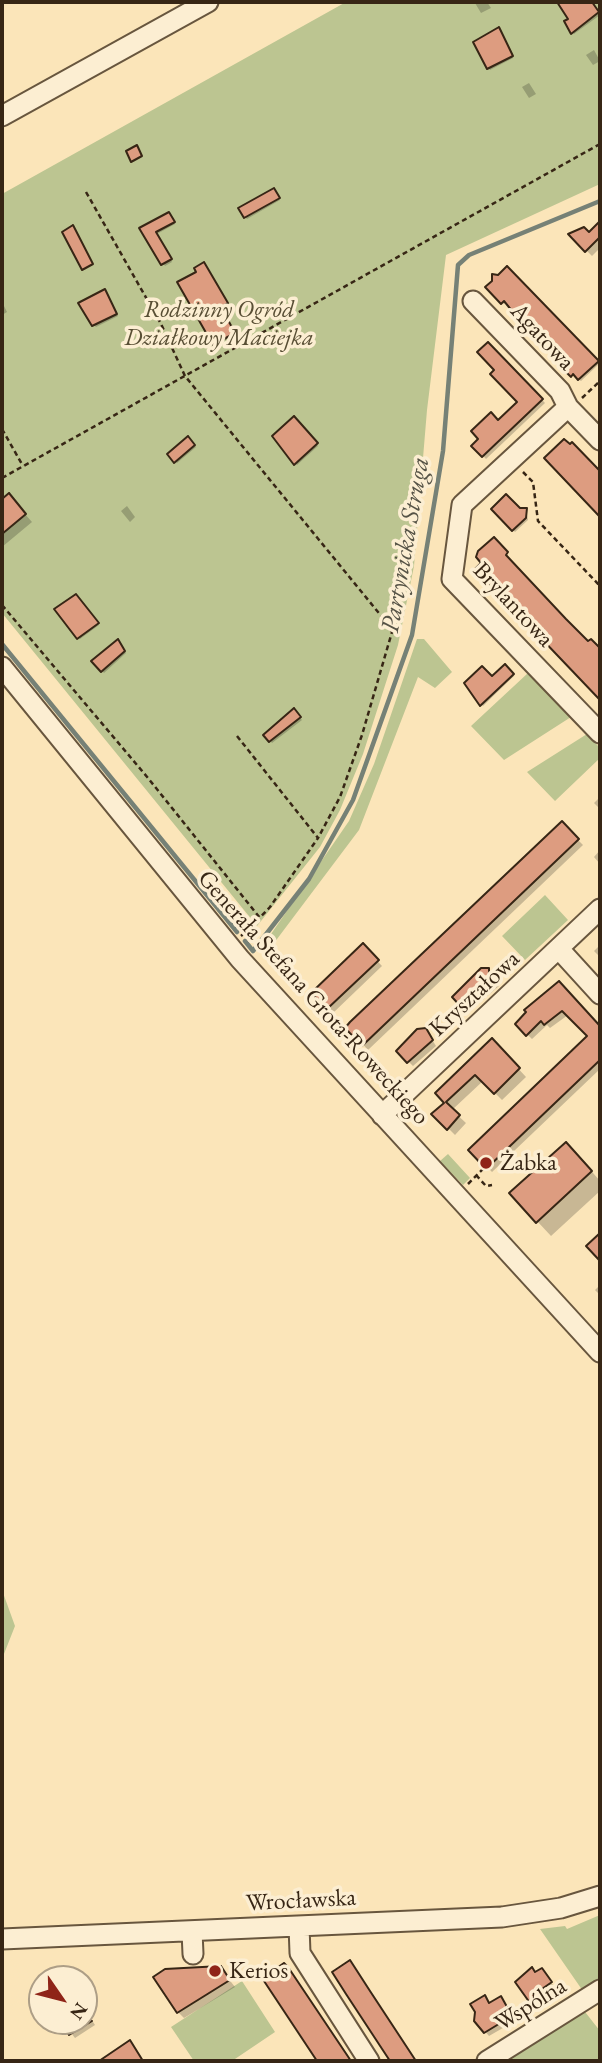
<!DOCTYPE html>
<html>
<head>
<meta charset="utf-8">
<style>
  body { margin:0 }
  #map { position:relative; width:602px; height:2063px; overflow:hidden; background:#fbe5b9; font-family:"EB Garamond",serif }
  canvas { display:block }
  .frame { position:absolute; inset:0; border:4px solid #372615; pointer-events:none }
  .north { position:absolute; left:28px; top:1965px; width:70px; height:70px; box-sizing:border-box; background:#fceed2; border:2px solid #ad9e86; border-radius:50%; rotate:125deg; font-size:19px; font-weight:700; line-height:28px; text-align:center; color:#372615 }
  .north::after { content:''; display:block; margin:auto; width:24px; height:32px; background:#8f2418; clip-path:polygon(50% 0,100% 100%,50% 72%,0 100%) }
</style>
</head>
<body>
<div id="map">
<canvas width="602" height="2063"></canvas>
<div class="frame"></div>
<div class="north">N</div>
</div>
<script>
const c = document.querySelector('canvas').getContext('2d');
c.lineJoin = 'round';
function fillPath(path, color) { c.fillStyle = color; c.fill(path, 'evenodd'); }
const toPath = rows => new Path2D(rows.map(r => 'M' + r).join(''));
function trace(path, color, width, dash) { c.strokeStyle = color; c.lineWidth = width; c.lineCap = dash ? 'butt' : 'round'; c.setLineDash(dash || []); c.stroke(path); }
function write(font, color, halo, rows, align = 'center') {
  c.font = font + ' "EB Garamond",serif'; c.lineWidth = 7; c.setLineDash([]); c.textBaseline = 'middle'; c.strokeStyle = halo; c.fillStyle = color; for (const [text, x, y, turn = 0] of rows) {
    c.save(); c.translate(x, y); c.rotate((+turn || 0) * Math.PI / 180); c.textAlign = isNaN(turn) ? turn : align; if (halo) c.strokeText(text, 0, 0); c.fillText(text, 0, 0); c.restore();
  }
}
fillPath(toPath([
  [346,2,600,2,600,184,446,255,427,410,414,566,398,645,363,754,340,810,320,847,257,926,2,613,2,194],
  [417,639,424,639,452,672,435,688,418,677,359,830,265,955,260,950,349,821,374,764],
  [528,673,571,717,504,760,471,726],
  [587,734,600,748,600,758,555,801,527,772],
  [545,895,568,920,525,960,502,936],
  [448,1154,470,1178,463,1185,440,1161],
  [2,1590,15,1626,2,1659],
  [600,1915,600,1984,585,1994,540,1929,565,1926,567,1929],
  [242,1981,275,2032,232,2061,194,2061,171,2027],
  [582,2008,600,2031,600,2061,499,2061]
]), '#bcc591');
fillPath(toPath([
  [487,2,491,8,481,13,475,3],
  [559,2,591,2,600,15,574,34],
  [500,31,513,58,490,70,489,68],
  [594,50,600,61,593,65,586,55],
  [529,83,536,94,529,98,522,87],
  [276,192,280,200,247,219,245,217],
  [170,216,175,224,157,234,172,262,165,266,142,229],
  [599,222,600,248,592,256,571,235,589,234],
  [206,266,229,306,221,310,236,335,216,345],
  [507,269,599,364,581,381,565,369,538,336,534,336,507,302,504,304,488,287],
  [106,293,118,316,96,327,94,325],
  [2,302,7,312,2,315],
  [488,344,545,403,486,459,474,446,519,402,496,370],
  [294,419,318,446,297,465,274,436],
  [188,438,196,447,177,463,170,454],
  [9,496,32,522,2,547,2,502],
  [127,506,135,517,130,522,121,511],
  [493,509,526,510,528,520,515,532],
  [76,596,99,625,80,639,57,610],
  [119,643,126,653,104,673,94,661],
  [505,666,514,676,483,706,466,684,492,679],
  [293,710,302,720,272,743,266,736],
  [600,797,600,809,594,803],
  [562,824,583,845,368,1050,348,1028],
  [600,850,600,864,594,857],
  [600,945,600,957,594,951],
  [363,946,382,966,333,1013,314,993],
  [488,970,499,986,469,1012,455,997],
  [559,983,600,1027,600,1069,492,1172,471,1150,589,1037,568,1015,550,1028,547,1025,532,1039,517,1024],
  [426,1030,436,1046,413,1066,398,1051],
  [492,1040,526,1077,502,1100,483,1081,452,1110,466,1123,455,1135,434,1114,446,1103,437,1093],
  [580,1158,600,1181,600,1191,551,1236,537,1221],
  [600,1285,600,1295,595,1290],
  [350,1962,355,1967,416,2061,393,2061,334,1973],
  [220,1968,235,1987,184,2018,178,2012],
  [543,1972,553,1985,540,1994,547,2005,538,2011,518,1982],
  [84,1982,96,2001,84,2008,95,2025,75,2038,64,2024,84,2021],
  [485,1997,491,2004,501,1998,515,2021,489,2036,476,2021]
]), '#0003');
trace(toPath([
  [2,644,237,932],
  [245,941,253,951,309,879,353,800,412,635,443,451,458,265,469,255,600,201]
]), '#768176', 4.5);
const building = toPath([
  [557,2,592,2,599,12,571,34,564,21,568,19,557,2],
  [499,27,513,56,487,69,473,42,499,27],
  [137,145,142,156,131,162,126,151,137,145],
  [274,188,280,198,244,218,238,208,274,188],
  [169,212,175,222,156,232,172,259,161,265,139,228,169,212],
  [600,221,600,237,585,252,568,234,584,227,589,232,600,221],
  [73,225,93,264,82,270,62,232,73,225],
  [204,262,228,303,221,307,235,333,213,345,177,282,196,272,194,268,204,262],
  [507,266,599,361,578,380,573,374,571,377,556,362,559,359,535,335,533,337,504,301,501,304,485,287,492,281,492,274,498,275,507,266],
  [105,289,117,314,92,326,78,303,105,289],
  [488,342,543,399,482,457,471,446,478,439,471,431,491,412,498,420,517,402,490,374,494,370,477,352,488,342],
  [294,416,318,443,294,465,272,436,294,416],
  [188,436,195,445,174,463,167,454,188,436],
  [564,439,570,444,572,442,600,471,600,517,544,458,564,439],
  [9,493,26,514,2,534,2,499,9,493],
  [506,494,520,508,527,508,526,518,512,531,491,509,506,494],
  [494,537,508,552,506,555,566,619,588,641,591,639,600,648,600,700,475,569,481,563,476,557,478,551,494,537],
  [76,594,99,623,77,639,54,609,76,594],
  [118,639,125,651,101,672,91,661,118,639],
  [505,664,514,674,480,706,464,683,482,666,492,676,505,664],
  [294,708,301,717,269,742,263,735,294,708],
  [562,821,579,839,362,1046,345,1028,350,1022,562,821],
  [363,943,379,960,327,1009,311,993,363,943],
  [481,968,489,968,489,974,496,980,463,1009,452,997,481,968],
  [559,981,600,1026,600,1060,486,1169,468,1150,587,1036,562,1011,544,1025,541,1021,526,1036,515,1024,526,1012,524,1010,559,981],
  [426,1028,433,1040,407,1063,396,1051,417,1029,426,1028],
  [492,1038,520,1068,494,1094,475,1075,446,1102,460,1115,447,1130,431,1114,444,1103,435,1093,492,1038],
  [566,1142,592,1171,536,1223,509,1193,566,1142],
  [600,1233,600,1261,586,1246,600,1233],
  [350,1960,370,1991,416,2061,390,2061,346,1994,332,1972,350,1960],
  [284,1963,288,1967,351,2061,317,2061,262,1978,284,1963],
  [221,1966,230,1980,177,2013,153,1977,165,1969,221,1966],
  [532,1967,535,1972,542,1968,552,1982,539,1991,547,2002,535,2010,515,1982,532,1967],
  [485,1995,489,2003,501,1996,512,2016,484,2033,474,2021,475,2012,470,2004,485,1995],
  [60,2021,92,2021,69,2035,60,2021],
  [130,2040,143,2061,99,2061,130,2040]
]);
fillPath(building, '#dd9c80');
trace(building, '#372615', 2);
const minor = toPath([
  [2,116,208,2],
  [473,301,560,391,568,407,600,440],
  [568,407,462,505,452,579,600,733],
  [2,667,240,959,600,1352],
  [559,949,600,994],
  [382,1115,600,909],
  [299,1926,300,1953,369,2061],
  [192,1931,193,1954],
  [2,1939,502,1917,561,1908,600,1896],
  [487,2061,600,1990]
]);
trace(minor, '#68563e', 23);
trace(toPath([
  [86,192,161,324,185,376,387,623,392,632,362,735,340,797,318,838],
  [582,398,600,381],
  [2,429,23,466],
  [523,472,533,482,538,521,600,586],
  [2,478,600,144],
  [2,605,148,778,260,918],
  [237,736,318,838,270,907,251,927],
  [241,936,251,927,242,915],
  [476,1175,486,1186,492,1185],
  [468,1184,485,1167]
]), '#372615', 2.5, [5, 3.5]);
trace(minor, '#fceed2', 19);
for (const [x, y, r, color] of [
  [486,1163,7,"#8f2418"],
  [215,1971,7,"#8f2418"]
]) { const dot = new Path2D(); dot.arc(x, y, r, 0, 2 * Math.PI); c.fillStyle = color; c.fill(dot); trace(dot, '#fceed2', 2.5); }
write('italic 24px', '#584e34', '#fceed2', [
  ["Rodzinny Ogród",219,310],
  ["Działkowy Maciejka",219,338]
]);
write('24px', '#372615', '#fceed2', [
  ["Agatowa",542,337,47],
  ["Brylantowa",513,605,47],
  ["Kryształowa",475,994,-43],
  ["Generała Stefana Grota-Roweckiego",313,998,48],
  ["Wrocławska",301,1901,-3],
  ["Wspólna",531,2005,-32]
]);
write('24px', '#372615', '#fceed2', [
  ["Żabka",500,1163],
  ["Kerios",229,1971]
], 'left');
write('italic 26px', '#565346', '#fceed2', [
  ["Partynicka Struga",406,545,-80]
]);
</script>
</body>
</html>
